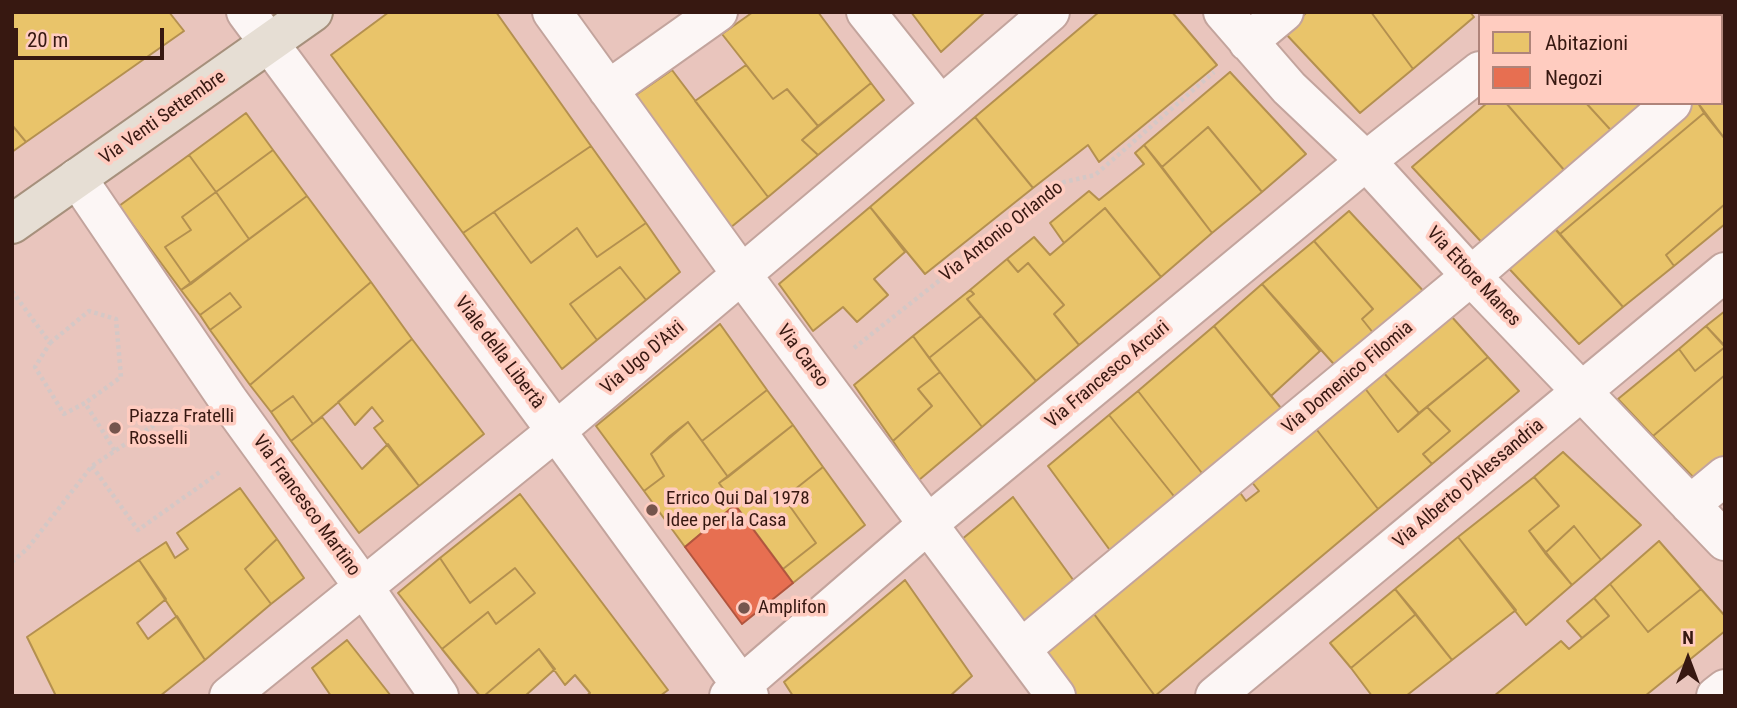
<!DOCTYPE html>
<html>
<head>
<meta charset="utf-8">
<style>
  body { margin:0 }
  #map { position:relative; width:1737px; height:708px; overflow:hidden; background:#e9c5bd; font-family:"Roboto Condensed",sans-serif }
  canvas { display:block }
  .frame { position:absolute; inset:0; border:14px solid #371811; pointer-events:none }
  .legend { position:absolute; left:1478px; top:14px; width:245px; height:91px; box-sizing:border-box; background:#ffccc0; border:2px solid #af847a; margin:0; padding:9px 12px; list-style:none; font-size:21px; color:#371811 }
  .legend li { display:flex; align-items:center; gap:14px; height:35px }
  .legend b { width:35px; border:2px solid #af847a }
  .north { position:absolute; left:1653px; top:624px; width:70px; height:70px; -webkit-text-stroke:5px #ffccc0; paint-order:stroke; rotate:0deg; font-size:19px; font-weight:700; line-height:28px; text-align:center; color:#371811 }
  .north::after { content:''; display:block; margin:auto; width:24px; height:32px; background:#371811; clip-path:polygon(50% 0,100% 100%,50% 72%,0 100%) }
  .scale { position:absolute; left:14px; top:28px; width:150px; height:32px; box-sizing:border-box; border:4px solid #371811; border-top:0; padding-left:9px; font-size:21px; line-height:24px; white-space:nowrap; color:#371811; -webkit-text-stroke:5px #ffccc0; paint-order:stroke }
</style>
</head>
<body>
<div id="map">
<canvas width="1737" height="708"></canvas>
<div class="frame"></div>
<ul class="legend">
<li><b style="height:19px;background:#e9c46a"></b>Abitazioni</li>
<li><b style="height:19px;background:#e76f51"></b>Negozi</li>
</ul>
<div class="north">N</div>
<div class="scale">20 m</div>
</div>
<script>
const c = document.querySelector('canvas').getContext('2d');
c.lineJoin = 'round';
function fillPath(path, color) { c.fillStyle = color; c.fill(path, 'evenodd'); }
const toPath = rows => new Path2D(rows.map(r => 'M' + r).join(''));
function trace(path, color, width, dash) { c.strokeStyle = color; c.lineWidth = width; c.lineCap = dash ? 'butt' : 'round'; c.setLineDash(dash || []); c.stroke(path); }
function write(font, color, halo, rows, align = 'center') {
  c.font = font + ' "Roboto Condensed",sans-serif'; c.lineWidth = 7; c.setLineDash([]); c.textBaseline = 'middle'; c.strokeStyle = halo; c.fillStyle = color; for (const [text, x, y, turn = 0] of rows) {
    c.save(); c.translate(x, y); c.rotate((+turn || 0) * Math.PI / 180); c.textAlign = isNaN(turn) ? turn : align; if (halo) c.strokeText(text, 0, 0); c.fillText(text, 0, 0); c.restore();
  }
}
const homes = toPath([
  [12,12,169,12,184,31,26,142,12,125,12,12],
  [389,12,496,12,591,146,463,233,331,55,389,12],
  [753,12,818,12,871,83,818,126,787,89,773,99,722,34,753,12],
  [911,12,985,12,941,52,911,12],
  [1099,12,1172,12,1217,65,1099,162,1088,145,1033,188,975,117,1099,12],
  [1307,12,1371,12,1413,69,1360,113,1285,33,1307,12],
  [1371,12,1470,12,1474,17,1413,69,1371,12],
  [1593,12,1725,12,1725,48,1721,51,1721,16,1594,16,1593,12],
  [746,65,773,99,787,89,818,126,802,140,818,155,768,197,695,101,746,65],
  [672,70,768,197,730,228,633,97,672,70],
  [1230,72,1306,154,1262,192,1208,127,1162,167,1144,145,1230,72],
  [1725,74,1725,139,1698,103,1721,103,1721,77,1725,74],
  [871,83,884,100,818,155,802,140,871,83],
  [1487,103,1506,103,1571,178,1487,248,1412,167,1487,103],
  [1506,103,1586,103,1618,138,1571,178,1506,103],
  [1586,103,1659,103,1618,138,1586,103],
  [1690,103,1698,103,1704,113,1560,234,1549,222,1690,103],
  [246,113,273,150,216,192,189,155,246,113],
  [1704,113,1725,139,1725,204,1666,255,1674,266,1623,307,1560,234,1704,113],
  [975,117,1033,188,925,274,870,207,975,117],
  [12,125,26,142,12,152,12,125],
  [1208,127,1262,192,1212,233,1162,167,1208,127],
  [1144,145,1212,233,1161,277,1105,208,1064,243,1050,223,1089,191,1099,200,1144,164,1135,153,1144,145],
  [591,146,646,223,597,257,577,228,531,263,494,212,591,146],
  [273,150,307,196,249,239,216,192,273,150],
  [189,155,216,192,182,217,191,230,165,247,191,284,181,290,119,206,189,155],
  [216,192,249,239,191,284,165,247,191,230,182,217,216,192],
  [307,196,371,282,250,385,210,330,241,307,230,293,200,315,181,290,307,196],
  [1725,204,1725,224,1674,266,1666,255,1725,204],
  [870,207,905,252,874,279,888,295,857,322,843,307,813,331,779,284,870,207],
  [1105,208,1161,277,1079,345,1054,314,1064,305,1028,263,1018,272,1007,259,1034,237,1050,255,1105,208],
  [1349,211,1428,296,1378,339,1362,319,1373,309,1314,241,1349,211],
  [494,212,531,263,577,228,597,257,646,223,680,272,646,300,620,267,570,304,597,340,562,369,463,233,494,212],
  [1549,222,1623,307,1579,344,1502,261,1549,222],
  [1314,241,1373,309,1362,319,1378,339,1340,371,1262,284,1314,241],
  [1007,259,1018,272,1028,263,1064,305,1054,314,1079,345,1036,381,967,299,974,294,970,290,1007,259],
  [620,267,646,300,597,340,570,304,620,267],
  [371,282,412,339,313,424,293,396,271,412,250,385,371,282],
  [1262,284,1320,351,1271,396,1214,326,1262,284],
  [970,290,974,294,967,299,981,316,929,358,913,336,970,290],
  [230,293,241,307,210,330,200,315,230,293],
  [1442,306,1488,357,1419,413,1376,364,1442,306],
  [1725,311,1725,346,1706,326,1725,311],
  [981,316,1036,381,982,427,929,358,981,316],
  [720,324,767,390,702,441,688,422,670,436,651,454,664,476,644,491,596,426,720,324],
  [1214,326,1285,413,1205,477,1138,391,1214,326],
  [1706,326,1725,347,1695,371,1679,349,1706,326],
  [913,336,940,372,918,389,932,406,893,441,854,385,913,336],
  [412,339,484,434,419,486,374,428,383,421,372,407,355,425,338,402,412,339],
  [1725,347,1725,375,1653,436,1618,399,1679,349,1695,371,1725,347],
  [1488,357,1519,391,1432,464,1423,454,1450,431,1427,407,1488,357],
  [1376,364,1419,413,1398,432,1358,379,1376,364],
  [940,372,982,427,919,480,893,441,932,406,918,389,940,372],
  [1725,375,1725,458,1697,481,1653,436,1725,375],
  [1358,379,1398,432,1427,407,1450,431,1423,454,1432,464,1378,509,1310,421,1358,379],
  [767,390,793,425,728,477,702,441,767,390],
  [1138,391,1205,477,1177,500,1109,415,1138,391],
  [293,396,313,424,291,441,271,412,293,396],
  [1109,415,1177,500,1112,553,1048,466,1109,415],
  [322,417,362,469,388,444,419,486,359,533,291,441,322,417],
  [1310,421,1378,509,1155,696,1088,606,1146,558,1152,566,1164,556,1159,549,1236,487,1246,501,1259,491,1247,476,1310,421],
  [688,422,728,477,719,483,735,505,685,547,644,491,664,476,651,454,688,422],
  [793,425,823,467,784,498,816,543,783,569,719,483,793,425],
  [1563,452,1641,525,1601,560,1574,526,1545,553,1529,531,1559,506,1534,477,1563,452],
  [823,467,865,525,793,583,783,569,816,543,784,498,823,467],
  [1534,477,1559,506,1529,531,1572,585,1526,625,1458,537,1534,477],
  [240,488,277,539,245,569,271,604,205,660,139,560,166,542,175,558,188,549,177,533,240,488],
  [520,494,668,690,660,696,586,696,590,693,575,675,565,685,539,649,484,696,480,696,442,649,488,612,496,624,535,593,515,568,470,603,440,558,520,494],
  [1013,497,1079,588,1027,632,961,540,1013,497],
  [1574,526,1601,560,1572,585,1545,553,1574,526],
  [1458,537,1516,610,1452,660,1395,589,1458,537],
  [277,539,304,578,271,604,245,569,277,539],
  [1659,541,1701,589,1648,632,1610,584,1659,541],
  [440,558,470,603,515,568,535,593,496,624,488,612,442,649,398,593,440,558],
  [139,560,166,599,137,623,148,639,177,616,205,660,160,696,56,696,27,637,139,560],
  [905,580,972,676,950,696,793,696,784,682,905,580],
  [1610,584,1648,632,1701,589,1725,616,1725,631,1645,696,1494,696,1561,641,1569,649,1609,616,1594,598,1610,584],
  [1395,589,1416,614,1351,668,1330,643,1395,589],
  [1594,598,1609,616,1582,638,1567,621,1594,598],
  [1088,606,1110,635,1155,696,1070,696,1035,650,1088,606],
  [1416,614,1452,660,1406,696,1372,696,1351,668,1416,614],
  [347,640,391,696,331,696,312,668,347,640],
  [539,649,555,669,525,696,484,696,539,649]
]);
fillPath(homes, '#e9c46a');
trace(homes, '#b4904f', 2);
const shops = toPath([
  [735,505,793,583,742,624,685,547,735,505]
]);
fillPath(shops, '#e76f51');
trace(shops, '#b2553e', 2);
const minor = toPath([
  [246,12,556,431,749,696],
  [552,12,742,275,1056,696],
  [866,12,941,106],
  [1223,12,1289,88,1366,161,1471,276,1725,541],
  [1549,16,1553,12],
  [1248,42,1284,12],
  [1721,61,1725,58],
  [608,90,718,12],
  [77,178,228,400,363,586,439,696],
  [1690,505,1725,476],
  [1021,649,1471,276,1672,103],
  [229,696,556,431,941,106,1050,12],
  [729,696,928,524,1366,161,1480,71],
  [1215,696,1725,272],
  [1716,696,1725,689]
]);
const major = toPath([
  [12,224,313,12]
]);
trace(minor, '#c3a49d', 42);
trace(major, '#a6907c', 42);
trace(toPath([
  [12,291,50,343,35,367,64,414,85,403,115,451],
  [50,343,89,311,116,319,121,377,85,403],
  [854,348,1064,182,1095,175,1214,72],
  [92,466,138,530,220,472,219,471],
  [12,562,27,549,92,466,180,408]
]), '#d4c8c6', 4.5, [3.5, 3.5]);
trace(minor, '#fcf6f5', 38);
trace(major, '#e6ded4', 38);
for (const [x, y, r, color] of [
  [115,428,7,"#75554d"],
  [652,510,7,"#75554d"],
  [744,608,7,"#75554d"]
]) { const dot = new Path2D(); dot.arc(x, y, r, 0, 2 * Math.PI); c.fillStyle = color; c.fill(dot); trace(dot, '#ffccc0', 2.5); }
write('19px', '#371811', '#ffccc0', [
  ["Via Venti Settembre",163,118,-35],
  ["Via Antonio Orlando",1002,232,-38],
  ["Via Ettore Manes",1473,277,47],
  ["Viale della Libertà",499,353,53],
  ["Via Carso",802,356,53],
  ["Via Ugo D'Atri",643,358,-40],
  ["Via Francesco Arcuri",1108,375,-40],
  ["Via Domenico Filomia",1348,378,-40],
  ["Via Alberto D'Alessandria",1469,484,-40],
  ["Via Francesco Martino",306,506,54]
]);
write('19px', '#371811', '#ffccc0', [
  ["Piazza Fratelli",129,417],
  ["Rosselli",129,439],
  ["Errico Qui Dal 1978",666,499],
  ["Idee per la Casa",666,521],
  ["Amplifon",758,608]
], 'left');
</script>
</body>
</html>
